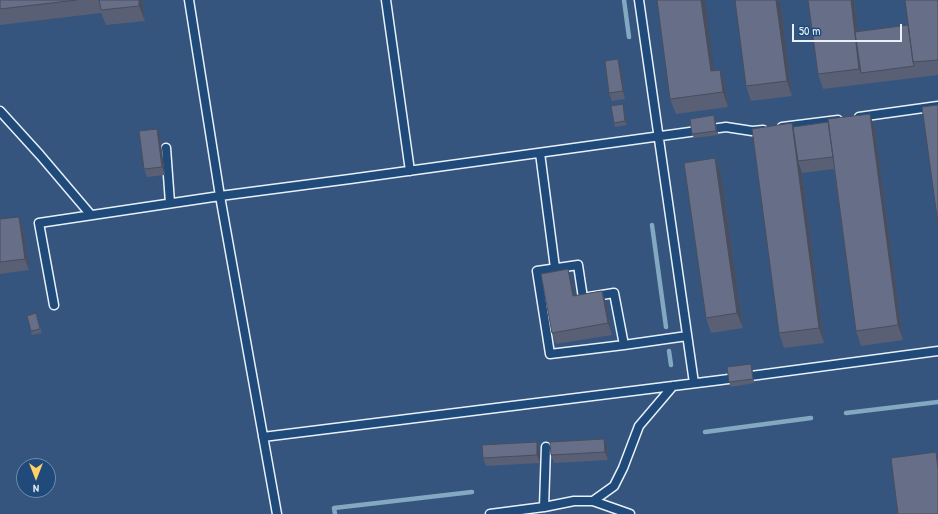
<!DOCTYPE html>
<html>
<head>
<meta charset="utf-8">
<style>
  body { margin:0 }
  #map { position:relative; width:938px; height:514px; overflow:hidden; background:#35557e; font-family:"Patrick Hand",sans-serif }
  canvas { display:block }
  .north { position:absolute; left:16px; top:458px; width:40px; height:40px; box-sizing:border-box; background:#1f4a7a; border:1px solid #6f8dac; border-radius:50%; rotate:180deg; font-size:11px; font-weight:700; line-height:16px; text-align:center; color:#e8f1f8 }
  .north::after { content:''; display:block; margin:auto; width:14px; height:18px; background:#ffd166; clip-path:polygon(50% 0,100% 100%,50% 72%,0 100%) }
  .scale { position:absolute; left:792px; top:24px; width:110px; height:18px; box-sizing:border-box; border:2px solid #e8f1f8; border-top:0; padding-left:5px; font-size:12px; line-height:14px; white-space:nowrap; color:#e8f1f8; -webkit-text-stroke:3px #1f4a7a; paint-order:stroke }
</style>
</head>
<body>
<div id="map">
<canvas width="938" height="514"></canvas>
<div class="north">N</div>
<div class="scale">50 m</div>
</div>
<script>
const c = document.querySelector('canvas').getContext('2d');
c.lineJoin = 'round';
const toPath = rows => new Path2D(rows.map(r => 'M' + r).join(''));
function trace(path, color, width, dash) { c.strokeStyle = color; c.lineWidth = width; c.lineCap = dash ? 'butt' : 'round'; c.setLineDash(dash || []); c.stroke(path); }
function fillPath(path, color) { c.fillStyle = color; c.fill(path, 'evenodd'); }
trace(toPath([
  [624,0,629,37],
  [652,225,666,327],
  [669,351,671,365],
  [846,413,938,402],
  [705,432,811,418],
  [335,514,334,508,472,492]
]), '#83a8c1', 4.5);
const lane = toPath([
  [189,0,220,196,277,514],
  [386,0,410,171],
  [639,0,694,383],
  [0,111,40,155,91,215],
  [859,117,938,106],
  [782,127,838,120],
  [166,148,170,203],
  [540,153,555,268],
  [54,305,39,223,220,196,350,179,726,127,752,131,763,130],
  [624,345,614,293,583,298,578,265,537,271,550,354,624,345,687,336],
  [263,437,721,380,938,351],
  [593,501,614,486,623,468,639,426,673,386],
  [544,507,546,447],
  [490,514,544,507,574,501,593,501,630,514]
]);
trace(lane, '#e8f1f8', 11);
trace(lane, '#1f4a7a', 8);
fillPath(toPath([
  [0,0,142,0,145,21,106,25,101,13,0,25],
  [808,0,854,0,858,31,908,25,938,0,938,75,823,89,818,74],
  [781,6,792,96,751,101,746,86],
  [621,67,625,99,612,101,609,93],
  [714,70,720,70,725,84,728,107,676,114,670,99],
  [624,108,627,125,615,127,614,123],
  [715,119,718,135,694,138,692,134],
  [792,123,793,127,875,129,903,340,861,346,856,331,834,169,802,173,824,343,784,348,779,333],
  [160,137,165,175,147,177,144,169],
  [715,158,721,173,743,328,711,333,706,318],
  [19,217,23,228,29,270,0,274,0,219],
  [572,281,575,296,602,291,606,303,612,335,556,344,552,333],
  [36,313,42,333,32,335,31,331],
  [752,368,754,383,731,387,729,382],
  [537,442,540,450,540,463,486,466,483,458],
  [607,446,608,460,554,463,551,455]
]), '#595f75');
fillPath(toPath([
  [139,0,142,0,145,21,139,6],
  [701,0,705,0,716,86,711,71],
  [776,0,778,0,781,6,792,96,787,81],
  [851,0,854,0,863,72,861,73,859,69],
  [618,59,621,67,625,99,623,91],
  [720,70,725,84,728,107,723,92],
  [623,104,624,108,627,125,625,121],
  [870,114,875,129,903,340,898,325],
  [714,115,715,119,718,135,716,131],
  [792,123,798,138,798,161,802,173,824,343,819,328],
  [157,129,160,137,165,175,162,167],
  [715,158,721,173,743,328,737,313],
  [19,217,23,228,29,270,25,259],
  [568,269,572,281,577,308,573,296],
  [602,291,606,303,612,335,608,323],
  [751,364,752,368,754,383,753,379],
  [604,439,607,446,608,460,605,452],
  [537,442,540,450,540,463,537,455],
  [936,452,938,458,938,469]
]), '#484e5f');
const building = toPath([
  [0,0,77,0,0,9,0,0],
  [99,0,139,0,139,6,101,10,99,0],
  [657,0,701,0,711,71,720,70,723,92,670,99,657,0],
  [735,0,776,0,787,81,746,86,735,0],
  [808,0,851,0,859,69,818,74,808,0],
  [905,0,938,0,938,60,913,62,905,0],
  [908,25,913,62,914,66,861,73,855,32,908,25],
  [618,59,623,91,609,93,605,61,618,59],
  [623,104,625,121,614,123,611,106,623,104],
  [938,105,938,224,922,107,938,105],
  [870,114,898,325,856,331,828,119,870,114],
  [714,115,716,131,692,134,690,119,714,115],
  [828,122,833,157,798,161,793,127,828,122],
  [792,123,819,328,779,333,752,129,792,123],
  [157,129,162,167,144,169,139,131,157,129],
  [715,158,737,313,706,318,684,163,715,158],
  [19,217,25,259,0,262,0,219,19,217],
  [568,269,573,296,602,291,608,323,552,333,541,274,568,269],
  [36,313,40,329,31,331,27,316,36,313],
  [751,364,753,379,729,382,727,367,751,364],
  [604,439,605,452,551,455,550,442,604,439],
  [537,442,537,455,483,458,482,445,537,442],
  [936,452,938,469,938,514,898,514,891,458,936,452]
]);
fillPath(building, '#676f88');
trace(building, '#484e5f', 1);
</script>
</body>
</html>
